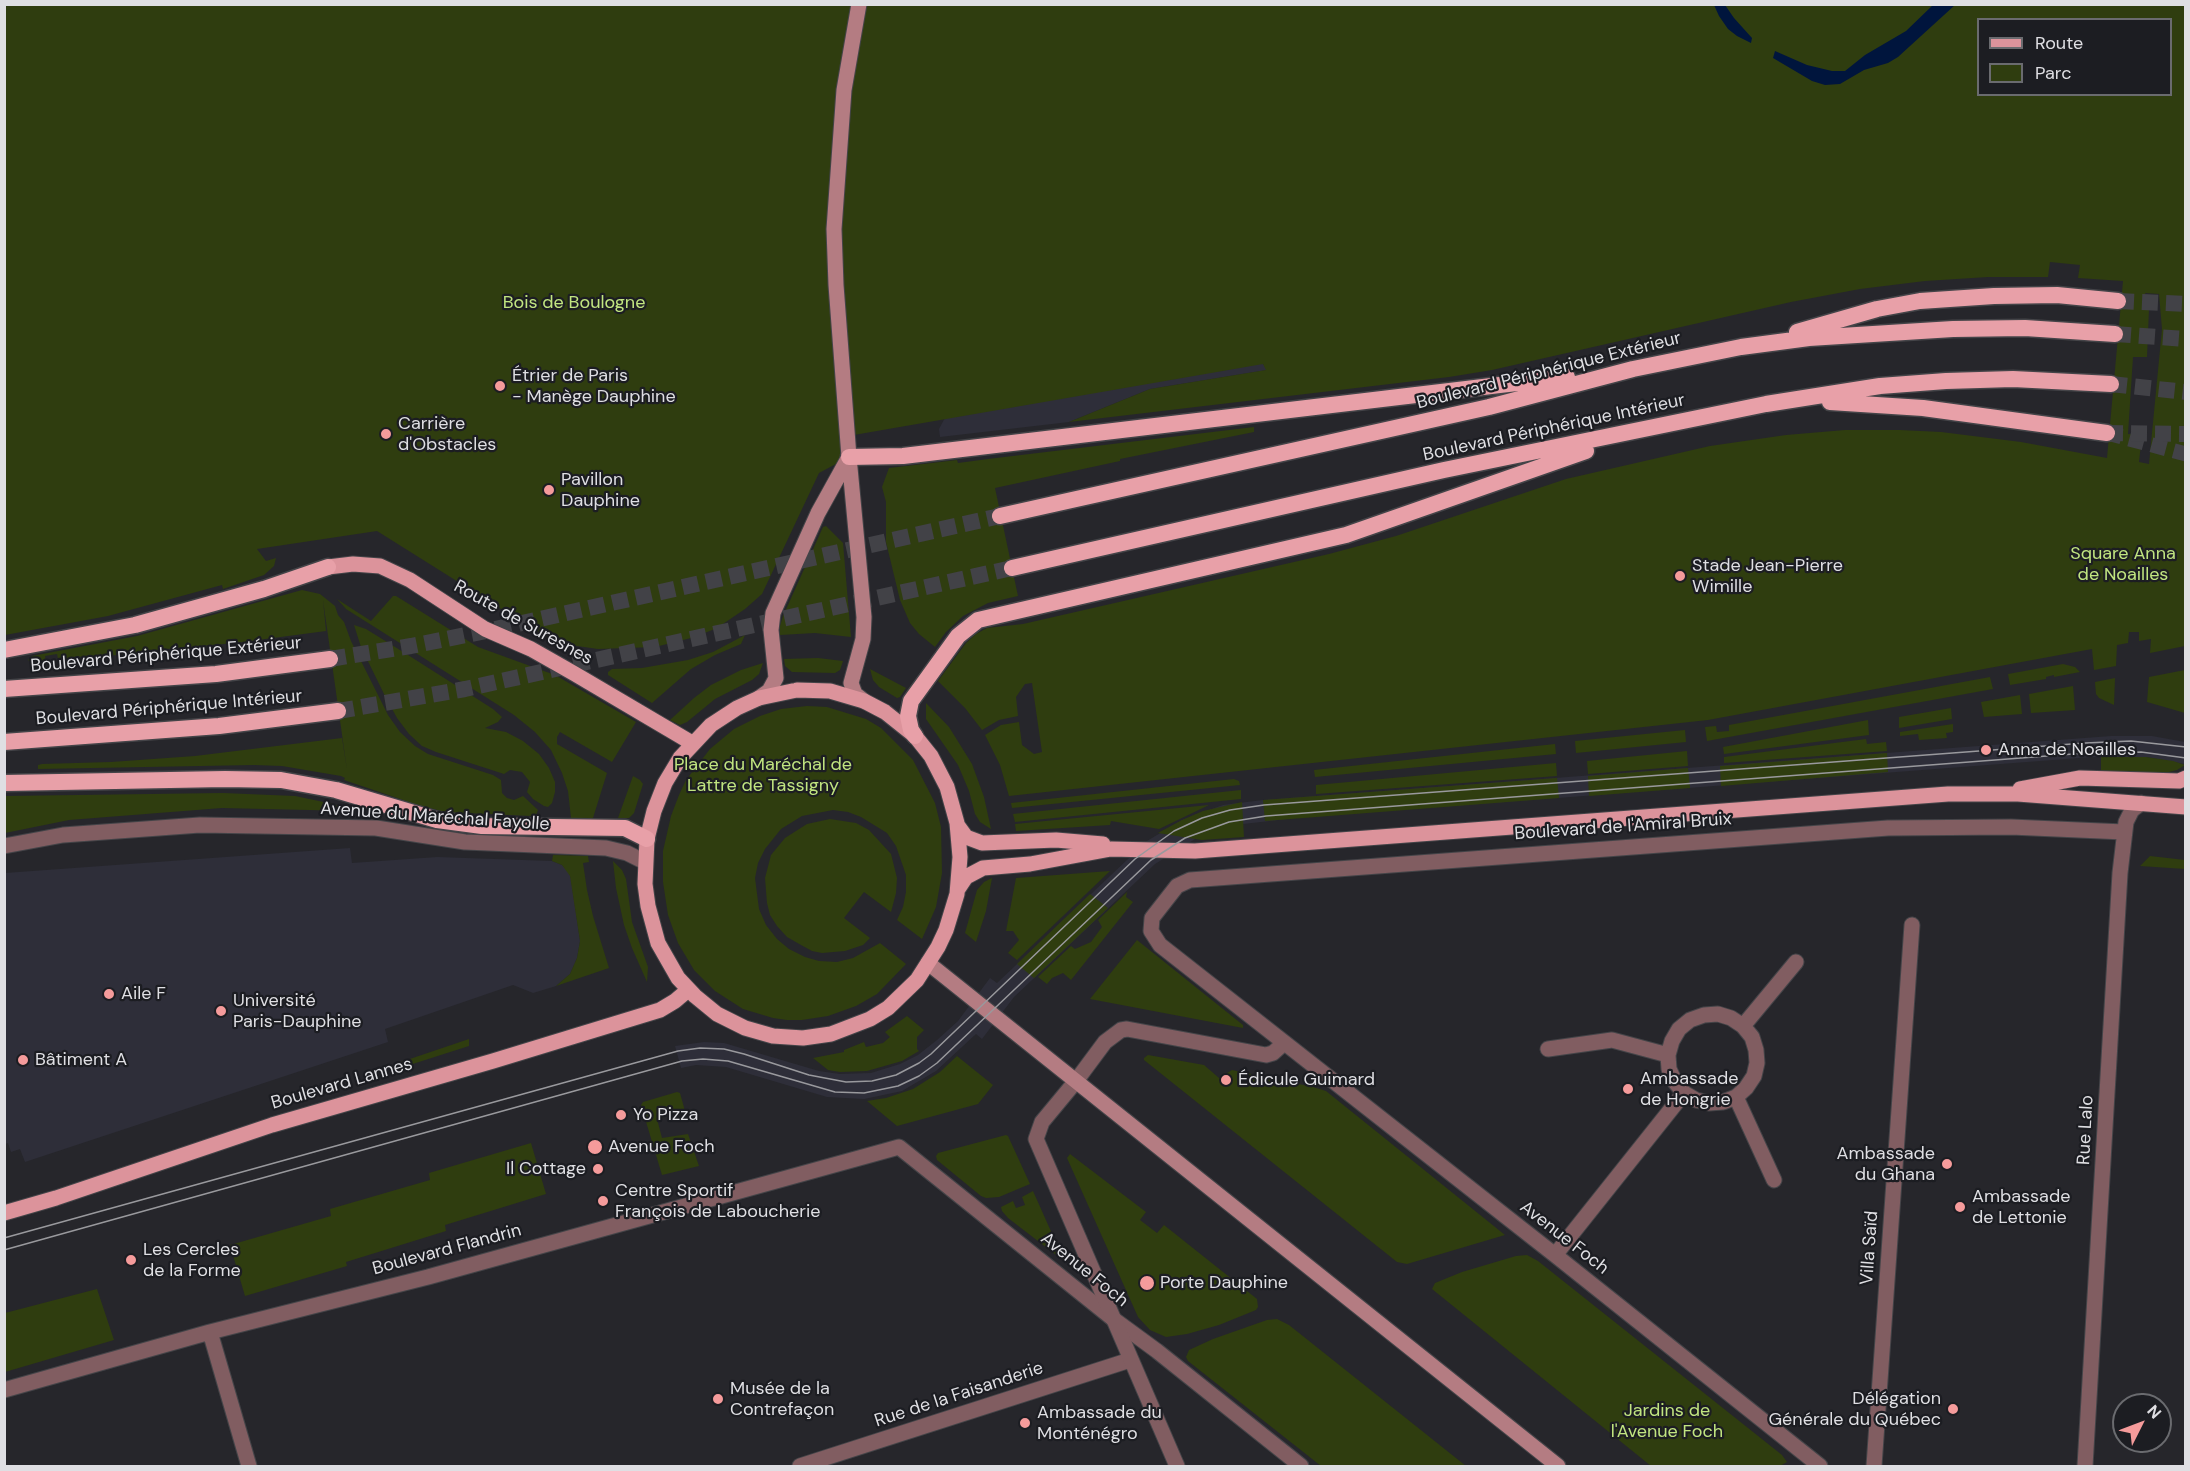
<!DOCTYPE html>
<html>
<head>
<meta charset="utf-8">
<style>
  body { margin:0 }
  #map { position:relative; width:2190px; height:1471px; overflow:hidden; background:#26262b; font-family:"DM Sans",sans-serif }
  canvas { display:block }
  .frame { position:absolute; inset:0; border:6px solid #dfdfe3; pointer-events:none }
  .legend { position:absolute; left:1977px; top:18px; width:195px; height:78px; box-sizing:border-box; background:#1c1d22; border:2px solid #6a6b6f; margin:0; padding:8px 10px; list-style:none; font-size:18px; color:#dfdfe3 }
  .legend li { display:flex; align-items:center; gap:12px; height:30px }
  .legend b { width:30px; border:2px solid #6a6b6f }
  .north { position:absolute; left:2112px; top:1393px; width:60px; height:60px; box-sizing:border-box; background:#1c1d22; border:2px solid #6a6b6f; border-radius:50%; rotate:48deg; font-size:16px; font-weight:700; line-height:24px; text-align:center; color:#dfdfe3 }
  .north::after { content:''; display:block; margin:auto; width:21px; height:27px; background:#f59b9b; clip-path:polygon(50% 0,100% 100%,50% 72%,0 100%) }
</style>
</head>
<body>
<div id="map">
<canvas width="2190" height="1471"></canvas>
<div class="frame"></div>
<ul class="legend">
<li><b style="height:8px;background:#dc939b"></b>Route</li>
<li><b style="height:16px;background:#2f3d0f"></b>Parc</li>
</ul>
<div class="north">N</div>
</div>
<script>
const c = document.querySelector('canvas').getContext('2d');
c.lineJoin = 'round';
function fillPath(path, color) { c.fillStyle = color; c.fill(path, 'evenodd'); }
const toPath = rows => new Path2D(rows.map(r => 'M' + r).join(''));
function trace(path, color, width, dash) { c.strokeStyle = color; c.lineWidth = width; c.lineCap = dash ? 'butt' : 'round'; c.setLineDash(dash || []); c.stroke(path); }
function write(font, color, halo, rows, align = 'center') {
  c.font = font + ' "DM Sans",sans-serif'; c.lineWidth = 4.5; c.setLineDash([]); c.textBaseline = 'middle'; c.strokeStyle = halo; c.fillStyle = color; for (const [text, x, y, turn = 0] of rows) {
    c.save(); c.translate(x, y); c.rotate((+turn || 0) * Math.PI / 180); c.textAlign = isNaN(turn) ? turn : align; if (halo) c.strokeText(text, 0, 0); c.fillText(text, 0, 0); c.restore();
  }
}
fillPath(toPath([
  [1199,260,1267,370,1150,389,1069,422,940,437,939,429,947,414],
  [2111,736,2152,736,2185,742,2185,764,2146,757,2092,757,1297,818,1243,824,1195,839,1155,864,1014,997,982,1039,976,1034,936,1071,902,1091,864,1099,827,1097,726,1067,696,1065,681,1068,675,1046,704,1042,724,1043,819,1071,840,1074,871,1073,900,1064,918,1055,937,1040,958,1021,990,978,997,983,1147,841,1182,820,1223,805,1263,800],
  [350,848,352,863,437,857,552,861,562,865,569,872,571,879,580,941,577,958,570,974,556,986,533,993,513,985,385,1029,388,1042,25,1162,20,1149,11,1152,8,1143,5,1144,5,873]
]), '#2e2e39');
fillPath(toPath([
  [4,5,2185,5,2185,646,2150,653,2151,639,2139,641,2139,632,2129,632,2128,643,2117,645,2116,666,2094,670,2092,649,1708,720,1009,796,1000,765,985,735,1001,725,1019,722,1022,745,1034,754,1042,752,1032,683,1025,684,1016,697,1018,716,999,720,982,730,965,708,938,681,966,643,976,634,987,628,1023,624,1329,554,1396,536,1566,479,1710,446,1786,435,1845,430,1900,430,1941,432,2021,442,2107,458,2123,281,2078,278,2080,265,2050,262,2048,277,1988,277,1925,281,1860,289,1791,302,1492,370,1449,377,1069,422,1150,389,1266,370,1263,364,848,436,849,457,819,473,762,594,745,609,717,628,695,637,655,647,598,649,570,645,546,637,377,531,257,549,266,561,276,558,274,566,264,575,223,589,222,585,108,616,5,635],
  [1978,20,2170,20,2170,94,1978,94],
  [2145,293,2159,294,2162,329,2149,464,2139,462,2142,435,2128,434,2133,357,2147,357,2149,309],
  [1254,427,1254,432,1120,459,1120,461,995,488,1018,596,988,603,963,616,946,632,935,647,919,634,910,623,900,600,886,542,886,502,882,487,889,468,957,460,958,463,988,459],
  [826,526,843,543,851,637,815,633,780,635,780,626,783,616,823,527],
  [302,590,320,594,335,606,338,615,344,622,351,641,388,715,400,732,415,746,428,754,493,775,501,780,502,793,507,798,514,800,523,796,538,810,536,815,531,816,445,812,415,804,344,780,345,778,341,776,282,766,254,765,38,769,38,765,42,764,111,762,195,756,342,738,347,770,323,600,326,631,235,643,144,651,144,654,73,657,72,661,66,661,66,658,58,659,57,654,45,656,46,662,32,663,28,660,32,656,137,636],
  [393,596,396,596,478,647,555,675,636,722,612,762,560,732,557,737,557,744,607,773,593,818,571,818,568,791,562,773,551,750,535,732,514,715,346,609,337,599,371,621],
  [354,625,366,629,408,655,493,709,502,717,498,722,485,728,506,732,523,741,539,754,549,768,555,782,555,792,552,803,548,807,544,806,533,799,527,792,530,782,522,772,510,770,504,774,436,752,422,746,409,734,397,718,384,694,361,647],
  [745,635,741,644,715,655,691,669,652,703,608,675,608,672,612,669,642,668,688,660,713,652],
  [818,658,843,661,840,670,835,673,792,672,785,666,784,659],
  [763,663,759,674,752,680,715,699,687,722,680,725,670,720,694,698,711,685,741,670],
  [2063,664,2075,667,2080,672,2054,677,2054,675,2046,677,2046,679,2010,685,2008,674],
  [870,669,906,688,900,697,897,698,879,687,873,680],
  [2185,670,2185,713,2147,702,2149,677],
  [1990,677,1993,689,1707,741,1705,727,1716,726,1717,732,1729,731,1729,725],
  [2115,678,2114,705,2099,698,2096,694,2095,682],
  [2073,686,2075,710,2031,713,2029,694],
  [2020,695,2022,714,1984,717,1981,702],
  [926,703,949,727,972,764,984,797,991,829,980,822,975,814,969,791,958,765,926,719],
  [807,706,827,707,866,719,881,728,913,760,935,803,941,827,942,873,936,907,922,939,897,920,903,907,906,892,906,875,896,846,887,833,861,817,848,812,833,810,802,816,781,829,765,849,758,863,755,878,759,909,766,925,777,939,789,949,805,957,819,961,837,962,853,958,880,943,906,964,877,994,856,1006,828,1016,802,1020,787,1020,773,1018,743,1009,715,991,694,970,678,943,668,915,663,882,663,851,671,816,679,795,686,780,710,749,734,729,760,716,781,709],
  [1951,708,1952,719,1899,728,1899,717],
  [1868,720,1869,735,1724,754,1723,747],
  [1953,724,1953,732,1946,733,1947,738,1919,740,1918,734,1900,736,1900,732],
  [1685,730,1686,742,1576,753,1575,741],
  [1866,739,1867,744,1886,742,1887,751,1724,763,1724,757],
  [1555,744,1556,754,1315,777,1314,770],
  [1687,751,1688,766,1588,774,1587,761],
  [1887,753,1888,772,1721,786,1720,766],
  [2101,757,2146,757,2173,761,2185,765,2177,770,2165,773,2103,773,2101,772],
  [1556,763,1557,776,1316,794,1316,785],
  [1688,768,1690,788,1589,796,1588,776],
  [633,776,640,780,643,784,634,813,629,818,618,818],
  [1557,778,1559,798,1265,821,1263,800],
  [1234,779,1239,781,1240,785,1012,808,1011,803],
  [1241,790,1241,799,1015,822,1013,814],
  [223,793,295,796,333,804,352,811,222,808,69,820,5,833,5,796],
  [1242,802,1244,837,1202,840,1158,833,1182,820,1203,811],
  [1209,805,1159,829,1111,821,1110,825,1016,831,1015,824],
  [830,819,856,823,869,830,891,854,897,878,896,893,891,912,864,892,844,918,870,938,863,945,845,951,822,953,812,951,801,945,787,937,777,926,770,915,767,903,765,878,771,855,785,838,807,824],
  [553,855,588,856,589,862,583,863,587,890,593,916,609,968,556,986,570,974,577,958,580,941,570,876,562,865,552,861],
  [2150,856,2185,860,2185,869,2140,866],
  [613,861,622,870,626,879,632,922,648,967,647,982,632,948,624,925,616,888],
  [1110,871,1017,960,1008,953,1019,940,1013,931,1006,931,1016,878],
  [992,878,986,911,976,942,965,933,977,890,984,882],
  [1127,892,1126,897,1133,902,1071,980,1063,973,1052,978,1047,984,1038,977,1071,946,1075,949,1091,942,1102,927,1098,920],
  [1090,894,1108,908,1034,978,1017,964],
  [1137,940,1243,1025,1243,1028,1090,999],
  [907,1016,924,1030,917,1037,917,1049,919,1051,902,1061,867,1071,840,1072,828,1070,813,1058,844,1052,844,1050,864,1042,866,1047,883,1043,890,1037,885,1032],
  [469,1039,469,1046,397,1069,395,1064],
  [1148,1055,1204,1065,1219,1078,1232,1070,1313,1087,1326,1091,1505,1235,1407,1264,1397,1262,1144,1060,1144,1058],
  [957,1056,993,1085,978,1104,897,1126,867,1101,886,1098,913,1089,940,1072],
  [677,1092,680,1093,685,1111,657,1119,662,1138,688,1134,699,1166,662,1175,641,1105,643,1102],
  [1006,1135,1008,1136,1030,1184,999,1197,986,1198,981,1196,937,1160,936,1156,938,1153],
  [531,1143,546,1194,445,1225,446,1231,346,1262,347,1266,245,1296,230,1245,331,1216,330,1209,430,1180,429,1173],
  [1070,1154,1146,1212,1140,1220,1157,1233,1164,1225,1257,1299,1258,1307,1256,1310,1219,1325,1187,1334,1166,1337,1150,1330,1138,1317,1067,1158],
  [1033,1191,1062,1256,1060,1258,1008,1218,1002,1211,1001,1207,1013,1201,1016,1208,1025,1205,1022,1197],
  [1527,1255,1538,1261,1782,1455,1787,1462,1780,1466,1651,1466,1432,1289,1435,1283,1462,1272,1516,1256],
  [97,1289,114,1340,5,1372,5,1313],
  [1277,1319,1289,1325,1466,1466,1321,1466,1188,1361,1186,1357,1189,1350,1213,1339,1267,1320]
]), '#2f3d0f');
fillPath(toPath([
  [1714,5,1725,5,1734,18,1752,38,1751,43,1737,36,1728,29,1719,16],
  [1933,5,1955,5,1898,57,1888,63,1864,70,1840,84,1825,85,1812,81,1773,58,1775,51,1807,65,1832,71,1845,71,1865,55,1906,31]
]), '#00153d');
trace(toPath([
  [2107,433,2186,454]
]), '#424247', 15, [15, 8]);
trace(toPath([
  [2118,301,2186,304],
  [2115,334,2186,339],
  [2111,384,2186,392],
  [2107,433,2186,434],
  [330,659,411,646,491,630,1000,516],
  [338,711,465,689,1012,568]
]), '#424247', 16, [16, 8]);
const minor = toPath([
  [4,846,63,835,200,825,376,828,465,842,606,848,627,853,645,862],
  [1743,1026,1796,962],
  [1548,1049,1612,1040,1668,1055],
  [1076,1081,1105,1042,1121,1030,1127,1029,1266,1055,1273,1053,1284,1043],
  [1736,1097,1774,1180],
  [1555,1255,1684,1093,1696,1100,1709,1103,1723,1102,1736,1097,1746,1088,1754,1076,1757,1063,1756,1050,1752,1037,1743,1026,1731,1018,1718,1014,1704,1015,1690,1020,1679,1029,1672,1041,1668,1055,1669,1069,1675,1082,1684,1093],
  [210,1332,249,1466],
  [4,1390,210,1332,428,1277,899,1147,1112,1318,1157,1351,1301,1466],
  [800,1466,1130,1360],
  [1820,1466,1555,1255,1160,945,1151,931,1152,918,1177,886,1190,880,1888,828,2011,827,2124,832],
  [1874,1466,1912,925],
  [2085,1466,2120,873,2126,822,2132,810,2141,803]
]);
const tertiary = toPath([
  [1076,1081,1042,1122,1036,1139,1177,1466]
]);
const secondary = toPath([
  [859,4,844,90,834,229,836,285,849,457,864,617,863,639,851,683,855,694,864,701],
  [759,698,769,691,776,678,771,630,773,613,818,513,849,457],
  [928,963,1558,1466]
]);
const primary = toPath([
  [328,567,353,564,380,566,410,580,485,629,531,649,575,674,692,743],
  [797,690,830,691,864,701,885,712,915,736,931,756,947,787,957,823,960,857,957,894,946,930,938,947,917,980,888,1008,870,1019,831,1034,803,1038,773,1036,745,1028,717,1014,695,996,678,978,658,943,648,906,645,884,647,839,654,811,665,783,680,758,711,725,737,708,759,698,797,690],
  [2020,789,2080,778,2179,781,2186,778],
  [958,826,966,837,982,843,1056,840,1103,844],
  [958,889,966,877,983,868,1030,864,1111,849,1195,851,1948,794,2018,794,2186,807],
  [4,1213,56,1198,272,1125,493,1061,660,1010,675,1001,688,990]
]);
const trunk = toPath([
  [1797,332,1877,309,1920,301,1994,296,2057,295,2118,301],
  [1830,402,1923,408,2107,433],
  [849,457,903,456,1567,377],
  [1000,516,1489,407,1633,369,1741,347,1809,338,1953,329,2025,328,2115,334],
  [1012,568,1444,470,1766,404,1880,386,1946,381,2013,379,2111,384],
  [4,650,135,625,264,589,328,567],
  [4,689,216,674,330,659],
  [915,736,911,730,908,716,911,701,958,636,978,620,1346,535,1586,451],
  [4,742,219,726,338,711],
  [4,783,225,779,281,780,336,790,437,820,482,826,625,828,647,839]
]);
trace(minor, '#444448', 17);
trace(tertiary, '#444448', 17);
trace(secondary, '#444448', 17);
trace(primary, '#444448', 17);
trace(trunk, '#444448', 19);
trace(minor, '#815d61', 15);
trace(tertiary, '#815d61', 15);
trace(secondary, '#b47c82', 15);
trace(primary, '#dc939b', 15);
trace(trunk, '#e8a0a8', 16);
trace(toPath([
  [4,1238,678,1051,700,1048,724,1049,744,1054,809,1075,846,1082,872,1081,896,1075,919,1063,931,1054,1135,859,1174,831,1202,818,1230,810,1264,805,2085,743,2131,741,2186,747],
  [4,1250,682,1061,703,1059,728,1061,835,1092,864,1093,898,1086,919,1076,937,1063,1151,860,1185,838,1229,822,1266,816,2086,753,2141,752,2186,758]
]), '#99999d', 1.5);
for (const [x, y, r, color] of [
  [500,386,6,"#f59b9b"],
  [386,434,6,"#f59b9b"],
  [549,490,6,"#f59b9b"],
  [1680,576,6,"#f59b9b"],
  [1986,750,6,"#f59b9b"],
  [109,994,6,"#f59b9b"],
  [221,1011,6,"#f59b9b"],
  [23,1060,6,"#f59b9b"],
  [1226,1080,6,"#f59b9b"],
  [1628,1089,6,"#f59b9b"],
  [621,1115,6,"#f59b9b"],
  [595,1147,8,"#f59b9b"],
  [1947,1164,6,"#f59b9b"],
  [598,1169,6,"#f59b9b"],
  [603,1201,6,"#f59b9b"],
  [1960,1207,6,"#f59b9b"],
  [131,1260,6,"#f59b9b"],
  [1147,1283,8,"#f59b9b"],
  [718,1399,6,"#f59b9b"],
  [1953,1409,6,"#f59b9b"],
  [1025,1423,6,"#f59b9b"]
]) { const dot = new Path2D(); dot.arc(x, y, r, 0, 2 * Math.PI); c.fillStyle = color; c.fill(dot); trace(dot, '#1c1d22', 2); }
write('18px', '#c1e580', '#1c1d22', [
  ["Bois de Boulogne",574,303],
  ["Square Anna",2123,554],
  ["de Noailles",2123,575],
  ["Place du Maréchal de",763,765],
  ["Lattre de Tassigny",763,786],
  ["Jardins de",1667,1411],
  ["l'Avenue Foch",1667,1432]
]);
write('18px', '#dfdfe3', '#1c1d22', [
  ["Boulevard Périphérique Extérieur",1549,371,-14],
  ["Boulevard Périphérique Intérieur",1554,428,-12],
  ["Route de Suresnes",523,623,29],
  ["Boulevard Périphérique Extérieur",166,655,-5],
  ["Boulevard Périphérique Intérieur",169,708,-5],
  ["Avenue du Maréchal Fayolle",435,817,4],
  ["Boulevard de l'Amiral Bruix",1623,827,-4],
  ["Boulevard Lannes",342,1084,-16],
  ["Rue Lalo",2086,1130,-87],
  ["Avenue Foch",1564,1238,38],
  ["Villa Saïd",1870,1248,-86],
  ["Boulevard Flandrin",447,1250,-15],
  ["Avenue Foch",1084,1270,39],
  ["Rue de la Faisanderie",959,1395,-18]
]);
write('18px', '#dfdfe3', '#1c1d22', [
  ["Étrier de Paris",512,376],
  ["- Manège Dauphine",512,397],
  ["Carrière",398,424],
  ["d'Obstacles",398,445],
  ["Pavillon",561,480],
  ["Dauphine",561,501],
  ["Stade Jean-Pierre",1692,566],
  ["Wimille",1692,587],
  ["Anna de Noailles",1998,750],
  ["Aile F",121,994],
  ["Université",233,1001],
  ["Paris-Dauphine",233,1022],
  ["Bâtiment A",35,1060],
  ["Ambassade",1640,1079],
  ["de Hongrie",1640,1100],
  ["Édicule Guimard",1238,1080],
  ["Yo Pizza",633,1115],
  ["Avenue Foch",608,1147],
  ["Ambassade",1935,1154,"right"],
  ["du Ghana",1935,1175,"right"],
  ["Il Cottage",586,1169,"right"],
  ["Centre Sportif",615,1191],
  ["François de Laboucherie",615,1212],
  ["Ambassade",1972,1197],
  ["de Lettonie",1972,1218],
  ["Les Cercles",143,1250],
  ["de la Forme",143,1271],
  ["Porte Dauphine",1160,1283],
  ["Musée de la",730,1389],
  ["Contrefaçon",730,1410],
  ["Délégation",1941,1399,"right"],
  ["Générale du Québec",1941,1420,"right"],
  ["Ambassade du",1037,1413],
  ["Monténégro",1037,1434]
], 'left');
</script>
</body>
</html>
